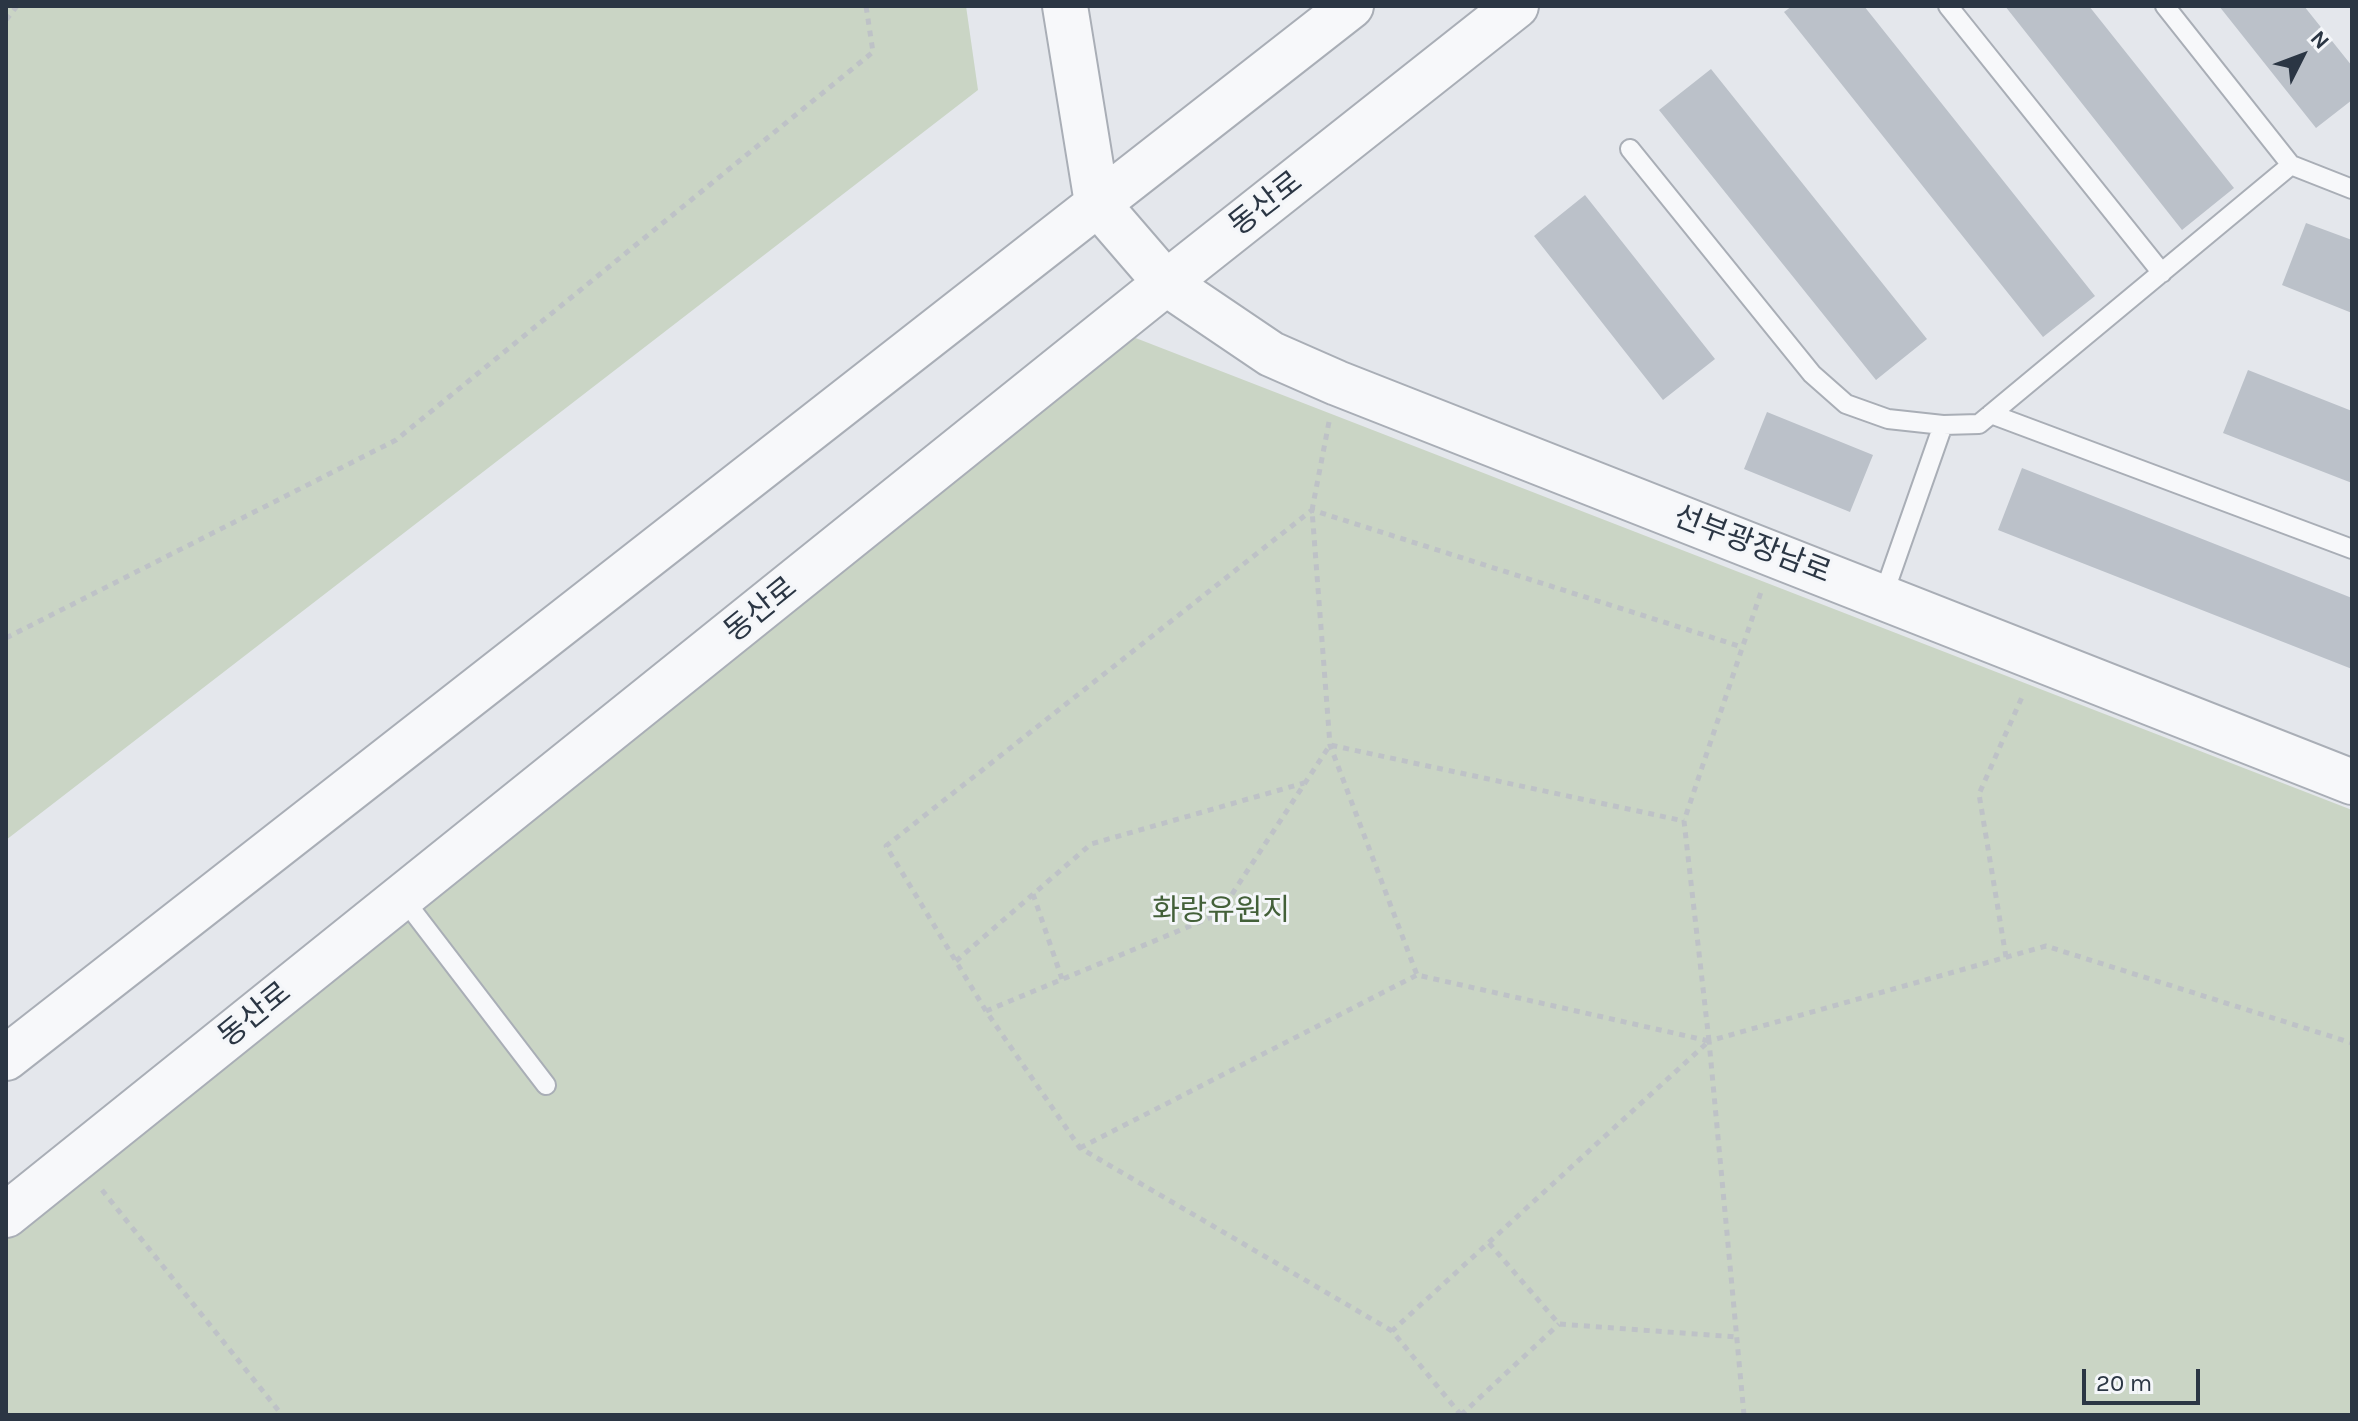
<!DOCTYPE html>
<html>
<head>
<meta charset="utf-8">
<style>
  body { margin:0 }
  #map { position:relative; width:2358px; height:1421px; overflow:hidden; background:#e4e7ec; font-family:Karla,sans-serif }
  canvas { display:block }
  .frame { position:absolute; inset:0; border:8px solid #2b3644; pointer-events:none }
  .north { position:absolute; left:2262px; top:16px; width:80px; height:80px; -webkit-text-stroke:6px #f4f6f9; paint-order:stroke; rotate:48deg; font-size:22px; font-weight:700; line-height:32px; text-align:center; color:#2b3644 }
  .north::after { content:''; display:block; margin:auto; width:28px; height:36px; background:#2b3644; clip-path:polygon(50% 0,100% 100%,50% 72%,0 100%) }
  .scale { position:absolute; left:2082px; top:1369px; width:118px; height:36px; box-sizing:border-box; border:4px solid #2b3644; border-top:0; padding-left:10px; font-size:24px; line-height:28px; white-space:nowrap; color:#2b3644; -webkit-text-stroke:6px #f4f6f9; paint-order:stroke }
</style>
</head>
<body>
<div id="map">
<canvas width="2358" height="1421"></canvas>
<div class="frame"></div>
<div class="north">N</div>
<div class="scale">20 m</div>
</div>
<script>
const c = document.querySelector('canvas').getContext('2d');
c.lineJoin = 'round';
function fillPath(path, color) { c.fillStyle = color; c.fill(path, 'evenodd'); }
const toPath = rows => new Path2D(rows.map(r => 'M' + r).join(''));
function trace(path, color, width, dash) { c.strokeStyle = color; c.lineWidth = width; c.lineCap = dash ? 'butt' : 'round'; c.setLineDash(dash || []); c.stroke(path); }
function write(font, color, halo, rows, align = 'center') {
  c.font = font + ' Karla,"Noto Sans KR",sans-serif'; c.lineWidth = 6; c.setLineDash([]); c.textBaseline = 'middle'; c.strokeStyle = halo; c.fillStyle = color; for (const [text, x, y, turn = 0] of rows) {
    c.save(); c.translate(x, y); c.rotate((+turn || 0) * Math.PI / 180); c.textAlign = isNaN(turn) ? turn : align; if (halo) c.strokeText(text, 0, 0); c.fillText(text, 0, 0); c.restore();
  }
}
fillPath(toPath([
  [6,6,966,6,978,90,6,840],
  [1133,337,2352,810,2352,1415,6,1415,6,1239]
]), '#cad5c5');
fillPath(toPath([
  [1792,6,1864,6,2095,296,2043,337,1784,12],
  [2005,6,2089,6,2234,188,2182,230],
  [2219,6,2304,6,2352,66,2352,100,2316,128],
  [1711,69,1927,339,1876,380,1659,110],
  [1585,195,1715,359,1663,400,1534,236],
  [2306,223,2352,240,2352,313,2282,285],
  [2248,370,2352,411,2352,483,2223,433],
  [1767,412,1873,455,1850,512,1744,469],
  [2022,468,2352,598,2352,669,1998,530]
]), '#bbc1c9');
const service = toPath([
  [1948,6,2162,273],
  [2165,6,2291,165],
  [1630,149,1812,374,1846,404,1888,419,1943,425],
  [1991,414,2352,549],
  [1883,596,1943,425,1979,424,2291,165,2352,189],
  [402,897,546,1085]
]);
const tertiary = toPath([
  [1065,6,1097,203],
  [1097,203,1166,283,1271,354,1337,383,2352,782],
  [6,1058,1351,6],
  [6,1215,1166,283,1516,6]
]);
trace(service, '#a9aeb6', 22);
trace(tertiary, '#a9aeb6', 48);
trace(toPath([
  [6,20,17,6],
  [1329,422,1312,510,1330,745,1417,975,1709,1041],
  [6,638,396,440,873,52,866,6],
  [1033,894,1062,979],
  [2006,957,1979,794,2022,697],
  [956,961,1091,844,1304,783],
  [986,1011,1219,914,1330,745,1684,821],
  [1709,1041,1684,821,1761,592],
  [1080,1148,1417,975],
  [102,1190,282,1415],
  [1489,1243,1559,1324,1737,1337],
  [1392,1331,1080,1148,986,1011,886,846,1312,510,1742,647],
  [1461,1415,1392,1331,1708,1042],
  [1461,1415,1559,1324],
  [1744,1415,1709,1041,2046,946,2352,1043]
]), '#bec2c7', 5, [6, 6]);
trace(service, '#f7f8fa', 18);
trace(tertiary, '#f7f8fa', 44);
write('30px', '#2b3644', '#f4f6f9', [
  ["동산로",1266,204,-38],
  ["선부광장남로",1752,545,21],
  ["동산로",761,610,-39],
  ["동산로",255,1015,-39]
]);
write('30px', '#436039', '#f4f6f9', [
  ["화랑유원지",1221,911]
]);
</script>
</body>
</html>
